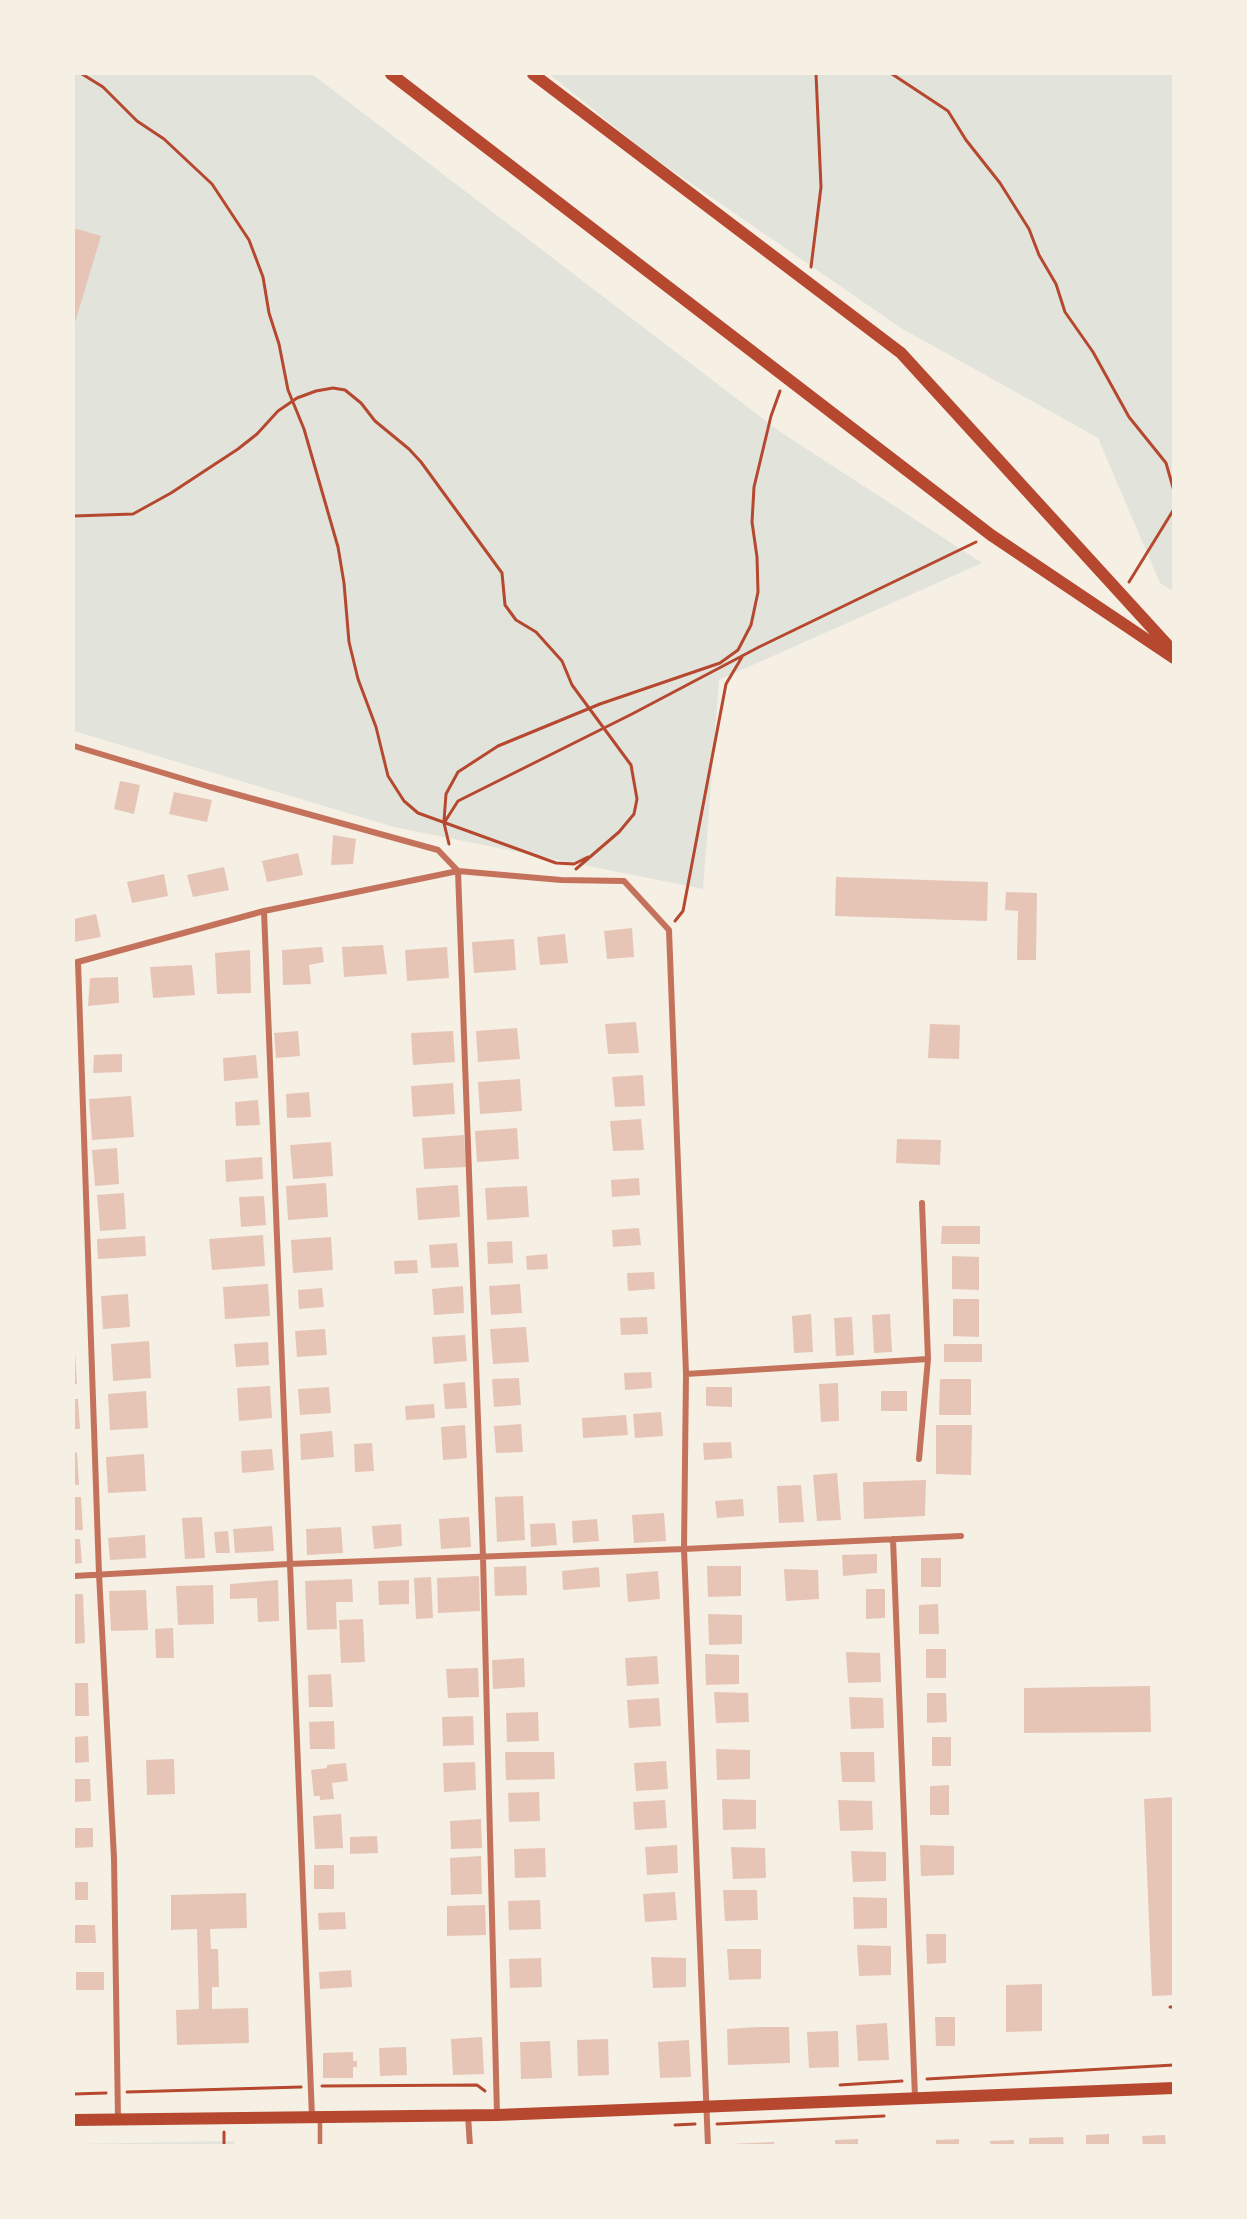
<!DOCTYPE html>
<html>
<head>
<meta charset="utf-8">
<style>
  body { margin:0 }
  #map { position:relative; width:1247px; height:2219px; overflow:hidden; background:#f6efe4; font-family:"Noto Sans",sans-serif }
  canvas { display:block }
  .frame { position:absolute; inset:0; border:75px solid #f6efe4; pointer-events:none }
</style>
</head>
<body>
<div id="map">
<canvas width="1247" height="2219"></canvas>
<div class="frame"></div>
</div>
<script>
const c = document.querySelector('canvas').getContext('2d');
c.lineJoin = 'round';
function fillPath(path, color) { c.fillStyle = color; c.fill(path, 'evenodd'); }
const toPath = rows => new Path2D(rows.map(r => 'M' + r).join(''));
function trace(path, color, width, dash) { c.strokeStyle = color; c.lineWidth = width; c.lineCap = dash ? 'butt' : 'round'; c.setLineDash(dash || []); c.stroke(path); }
fillPath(toPath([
  [74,74,312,74,779,431,982,563,719,680,703,889,394,827,74,731],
  [549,74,1173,74,1173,591,1160,583,1098,438,901,328,650,155],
  [234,2141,234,2145,74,2146,74,2144]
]), '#e2e4dc');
fillPath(toPath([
  [74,228,101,236,74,326],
  [120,781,140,785,134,814,114,809],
  [174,792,212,800,207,822,169,814],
  [333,835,356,839,353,864,331,865],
  [298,853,303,875,267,882,262,861],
  [224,867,229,890,193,897,187,875],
  [164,874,168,896,132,903,127,882],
  [836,877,988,882,987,921,835,916],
  [1006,892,1037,893,1036,960,1017,960,1018,911,1005,910],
  [96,914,101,937,74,942,74,919],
  [632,928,634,957,607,959,604,931],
  [565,934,568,963,540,965,537,937],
  [514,939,516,970,474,973,472,942],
  [383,945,387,974,344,977,342,947],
  [322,947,324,962,309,965,311,984,283,985,282,950],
  [447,947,449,978,407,981,405,950],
  [250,950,251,993,217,994,215,953],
  [192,965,195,995,153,998,150,967],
  [118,977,119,1003,88,1006,90,978],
  [636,1022,639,1053,608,1054,605,1024],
  [930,1024,960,1025,959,1059,928,1058],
  [517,1028,520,1059,478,1062,476,1031],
  [298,1031,300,1056,276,1058,274,1033],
  [453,1031,455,1062,413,1065,411,1033],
  [122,1054,122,1072,93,1073,94,1055],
  [256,1055,258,1078,224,1081,223,1058],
  [643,1075,645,1106,615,1107,612,1077],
  [520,1079,522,1111,480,1114,478,1082],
  [453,1083,455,1114,413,1117,411,1086],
  [309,1092,311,1117,287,1118,286,1094],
  [131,1096,134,1137,92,1140,89,1099],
  [258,1100,260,1125,236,1126,235,1102],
  [641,1119,644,1150,613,1151,610,1121],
  [517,1128,519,1159,477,1162,475,1131],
  [464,1135,466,1167,424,1169,422,1138],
  [897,1139,941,1140,940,1165,896,1163],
  [331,1142,333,1176,293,1179,290,1145],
  [117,1148,119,1184,95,1186,92,1150],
  [262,1157,263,1179,226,1182,225,1160],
  [639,1178,640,1195,612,1197,611,1180],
  [326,1183,328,1217,288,1220,286,1186],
  [458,1185,460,1217,418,1220,416,1188],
  [527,1186,529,1217,487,1220,485,1188],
  [124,1193,126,1229,100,1231,97,1195],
  [264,1196,266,1225,241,1227,239,1197],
  [942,1226,980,1226,980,1244,941,1244],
  [639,1228,641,1245,613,1247,612,1230],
  [263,1235,265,1266,212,1270,209,1239],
  [145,1236,146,1256,98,1259,97,1239],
  [331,1237,333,1270,293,1273,291,1240],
  [512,1241,513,1263,488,1264,487,1242],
  [457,1243,459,1267,431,1268,429,1245],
  [547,1254,548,1269,527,1270,526,1256],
  [952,1256,979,1257,979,1290,952,1289],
  [417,1260,418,1273,395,1274,394,1261],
  [654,1272,655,1289,628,1291,627,1273],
  [268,1284,270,1316,225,1319,223,1287],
  [520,1284,522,1313,491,1315,489,1286],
  [463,1286,464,1313,434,1315,432,1289],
  [322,1288,324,1307,299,1309,298,1290],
  [128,1294,130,1327,103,1329,101,1296],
  [953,1299,979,1299,979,1337,953,1336],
  [811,1314,813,1352,794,1353,792,1316],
  [890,1314,892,1352,874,1353,872,1315],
  [647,1317,648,1334,621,1335,620,1318],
  [852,1317,854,1355,836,1356,834,1318],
  [526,1327,529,1362,493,1364,490,1329],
  [325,1329,327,1355,297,1357,295,1331],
  [465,1335,467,1361,434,1364,432,1337],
  [149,1341,151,1378,113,1381,111,1344],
  [268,1342,269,1365,236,1367,234,1344],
  [944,1344,982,1344,982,1362,944,1362],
  [74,1352,75,1352,77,1384,74,1384],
  [651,1372,652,1388,625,1390,624,1373],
  [519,1378,521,1405,494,1407,492,1379],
  [940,1379,971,1379,971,1415,939,1415],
  [465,1382,467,1408,445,1409,443,1384],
  [838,1383,839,1421,821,1422,819,1384],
  [270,1386,272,1418,239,1421,237,1388],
  [329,1387,331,1413,300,1415,298,1389],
  [706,1387,732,1387,732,1407,706,1406],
  [146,1391,148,1428,110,1430,108,1394],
  [881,1391,907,1391,907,1411,881,1411],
  [74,1399,78,1399,80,1429,74,1429],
  [434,1404,435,1418,406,1420,405,1406],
  [661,1412,663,1436,635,1438,633,1414],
  [626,1415,628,1435,583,1438,582,1418],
  [521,1424,523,1452,496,1453,494,1426],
  [465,1425,467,1458,443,1460,441,1427],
  [936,1425,972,1425,971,1475,936,1474],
  [332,1431,334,1457,301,1460,300,1434],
  [731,1442,732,1458,704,1460,703,1443],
  [372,1443,374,1471,355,1472,354,1444],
  [272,1449,274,1470,242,1473,241,1451],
  [77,1452,79,1485,74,1485,74,1453],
  [144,1454,146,1491,108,1493,106,1457],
  [837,1473,841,1520,817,1521,813,1475],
  [926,1480,925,1516,864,1519,863,1482],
  [801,1485,804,1522,779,1523,777,1486],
  [523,1496,525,1540,497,1542,495,1497],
  [74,1497,81,1497,83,1530,74,1530],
  [743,1499,744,1516,717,1518,715,1501],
  [664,1513,666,1541,634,1543,632,1515],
  [202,1517,205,1558,185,1559,182,1518],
  [469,1517,471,1547,441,1549,439,1519],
  [597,1519,599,1541,573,1543,572,1521],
  [555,1523,557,1545,531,1547,530,1524],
  [401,1524,402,1546,374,1549,372,1526],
  [272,1526,274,1551,235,1553,233,1529],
  [341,1527,343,1553,307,1555,306,1529],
  [228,1531,230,1553,216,1553,214,1532],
  [145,1535,146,1558,110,1560,108,1538],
  [74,1539,80,1539,82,1563,74,1564],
  [877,1554,877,1573,843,1576,842,1555],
  [921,1558,941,1558,941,1587,921,1587],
  [526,1566,527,1595,495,1596,494,1567],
  [707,1566,741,1566,741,1596,708,1597],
  [599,1567,600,1587,563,1590,562,1571],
  [784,1569,818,1570,819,1599,786,1601],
  [658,1571,660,1599,628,1602,626,1574],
  [479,1576,480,1611,438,1613,437,1578],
  [431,1577,433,1618,416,1619,414,1578],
  [352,1579,353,1602,336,1602,337,1629,307,1630,305,1581],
  [278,1580,279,1621,258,1622,257,1598,230,1599,230,1584],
  [409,1580,409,1604,379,1605,378,1581],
  [213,1585,214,1624,178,1625,176,1586],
  [866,1589,885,1589,885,1618,866,1619],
  [146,1590,148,1630,111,1631,109,1591],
  [74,1594,83,1594,85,1643,74,1644],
  [938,1604,939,1634,919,1634,919,1605],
  [708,1614,742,1615,742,1644,709,1645],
  [363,1619,365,1662,341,1663,339,1620],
  [173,1628,174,1658,156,1658,155,1629],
  [926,1649,946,1649,946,1678,926,1678],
  [846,1652,880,1653,881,1682,848,1683],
  [705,1654,739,1655,739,1684,706,1685],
  [657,1656,659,1684,627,1686,625,1658],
  [524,1658,525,1687,493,1689,492,1660],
  [478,1668,479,1697,448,1698,446,1669],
  [331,1674,333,1707,309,1707,308,1675],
  [74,1683,88,1683,89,1716,74,1716],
  [1150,1686,1151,1732,1024,1733,1024,1688],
  [714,1692,748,1693,749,1722,716,1723],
  [927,1693,946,1693,947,1722,927,1723],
  [849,1697,883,1698,884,1728,851,1729],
  [659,1698,661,1726,629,1728,627,1700],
  [538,1712,539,1741,507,1742,506,1713],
  [473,1716,474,1745,443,1746,442,1717],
  [334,1721,335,1749,310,1749,309,1722],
  [88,1736,89,1762,74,1763,74,1737],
  [932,1737,951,1737,951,1766,932,1766],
  [716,1749,750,1750,750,1779,717,1780],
  [505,1752,554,1752,555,1779,506,1780],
  [840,1752,874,1752,875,1782,842,1782],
  [174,1759,175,1794,147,1795,146,1760],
  [666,1761,668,1789,636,1791,634,1763],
  [475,1762,476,1790,444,1792,443,1763],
  [346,1763,348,1781,332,1783,334,1799,320,1800,320,1796,314,1796,311,1770,327,1768,327,1765],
  [74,1779,90,1779,91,1801,74,1802],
  [949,1785,949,1815,930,1815,930,1786],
  [539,1792,540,1821,509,1822,508,1793],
  [1174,1797,1174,1995,1152,1996,1144,1799],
  [722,1799,756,1800,756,1829,723,1830],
  [665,1800,667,1828,635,1830,633,1802],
  [838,1800,872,1801,873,1830,840,1831],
  [341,1814,343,1848,315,1849,313,1816],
  [481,1819,482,1848,451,1849,450,1821],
  [74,1828,93,1828,93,1847,74,1848],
  [377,1836,378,1853,350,1854,350,1837],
  [677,1845,678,1873,647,1875,645,1847],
  [920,1845,954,1846,954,1875,921,1876],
  [731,1847,765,1848,766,1878,733,1879],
  [545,1848,546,1877,515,1878,514,1849],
  [851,1851,886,1852,886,1881,853,1882],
  [481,1856,482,1894,451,1895,450,1858],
  [314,1865,334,1865,334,1889,314,1889],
  [74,1882,88,1882,88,1900,74,1900],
  [723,1890,757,1890,758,1920,725,1921],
  [675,1892,677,1920,645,1922,643,1894],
  [246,1893,247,1928,210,1929,211,1949,218,1949,219,1987,212,1987,212,2009,248,2008,249,2043,177,2045,176,2010,199,2009,197,1929,171,1930,171,1895],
  [853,1897,887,1898,887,1928,854,1929],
  [540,1900,541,1929,509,1930,508,1901],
  [485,1905,486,1935,447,1936,447,1906],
  [345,1912,346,1929,319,1930,318,1913],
  [74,1925,95,1925,96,1943,74,1943],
  [926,1934,946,1934,946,1963,927,1964],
  [857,1945,891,1946,891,1975,859,1976],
  [727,1949,761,1949,761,1979,729,1980],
  [651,1957,686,1958,686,1987,653,1988],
  [541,1958,542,1987,510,1988,509,1959],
  [351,1970,352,1987,320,1989,319,1972],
  [76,1972,104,1972,104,1990,76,1990],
  [1042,1984,1042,2031,1006,2032,1006,1985],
  [935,2017,955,2017,955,2046,936,2046],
  [887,2023,889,2060,858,2061,856,2025],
  [757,2027,789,2027,790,2063,728,2065,727,2029],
  [838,2031,839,2067,809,2068,807,2032],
  [482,2037,484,2074,453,2075,451,2039],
  [608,2039,609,2075,578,2076,577,2040],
  [689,2040,691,2077,660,2078,658,2042],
  [550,2041,552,2078,521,2079,520,2042],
  [406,2047,407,2075,380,2076,379,2048],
  [353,2052,353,2061,357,2061,357,2067,353,2067,353,2078,323,2078,323,2053],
  [1109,2134,1109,2146,1086,2146,1086,2135],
  [1165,2135,1166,2146,1143,2146,1142,2136],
  [1063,2137,1064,2146,1029,2146,1029,2138],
  [858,2139,858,2146,835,2146,835,2140],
  [959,2139,959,2146,936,2146,936,2140],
  [1014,2140,1014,2146,991,2146,990,2141],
  [774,2142,774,2146,731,2146,731,2144]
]), '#e6c5b7');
trace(toPath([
  [82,74,103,87,137,121,164,139,212,184,249,240,263,277,269,313,279,344,288,390,304,429,338,547,344,583,349,642,358,679,376,727,388,776,404,801,418,813,556,863,574,864,588,857],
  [892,74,948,111,966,140,1000,183,1029,229,1039,255,1056,284,1065,312,1093,352,1129,417,1166,463,1174,491],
  [811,267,821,187,816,74],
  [74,516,133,514,171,493,238,449,257,434,278,411,297,398,316,391,333,388,345,390,361,403,375,421,409,449,421,462,502,573,505,605,516,620,536,632,562,661,572,685,631,765,637,799,634,814,619,832,576,869],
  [1129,582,1174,509],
  [444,821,446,794,458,772,498,746,600,704,720,663,738,650,751,625,758,592,757,557,752,522,754,487,771,416,780,391],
  [449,844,444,823,458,801,632,714,759,647,976,542],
  [675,921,683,911,726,684,742,657],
  [1170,2007,1174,2007],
  [927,2079,1174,2065],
  [840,2085,902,2081],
  [322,2086,477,2085,485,2091],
  [127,2092,301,2087],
  [74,2094,106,2093],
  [717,2124,884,2116],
  [675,2125,695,2124],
  [224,2132,224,2146]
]), '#b5482f', 3);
trace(toPath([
  [320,2119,320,2146]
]), '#c5725c', 4.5);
trace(toPath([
  [74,746,210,787,438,850,458,871,483,1557,497,2115],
  [264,911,312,2117],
  [78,962,99,1574,114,1858,118,2119],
  [74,963,264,911,458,871,561,880,624,881,669,930,686,1374,684,1549,708,2146],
  [686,1374,928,1359,922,1203],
  [919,1459,928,1359],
  [893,1539,915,2097],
  [74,1576,289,1564,684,1549,961,1536],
  [468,2116,470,2146]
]), '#c5725c', 6);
trace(toPath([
  [391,74,991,535,1174,658],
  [533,74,901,353,1173,651],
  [74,2120,497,2115,1174,2088]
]), '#b5482f', 12);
</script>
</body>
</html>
